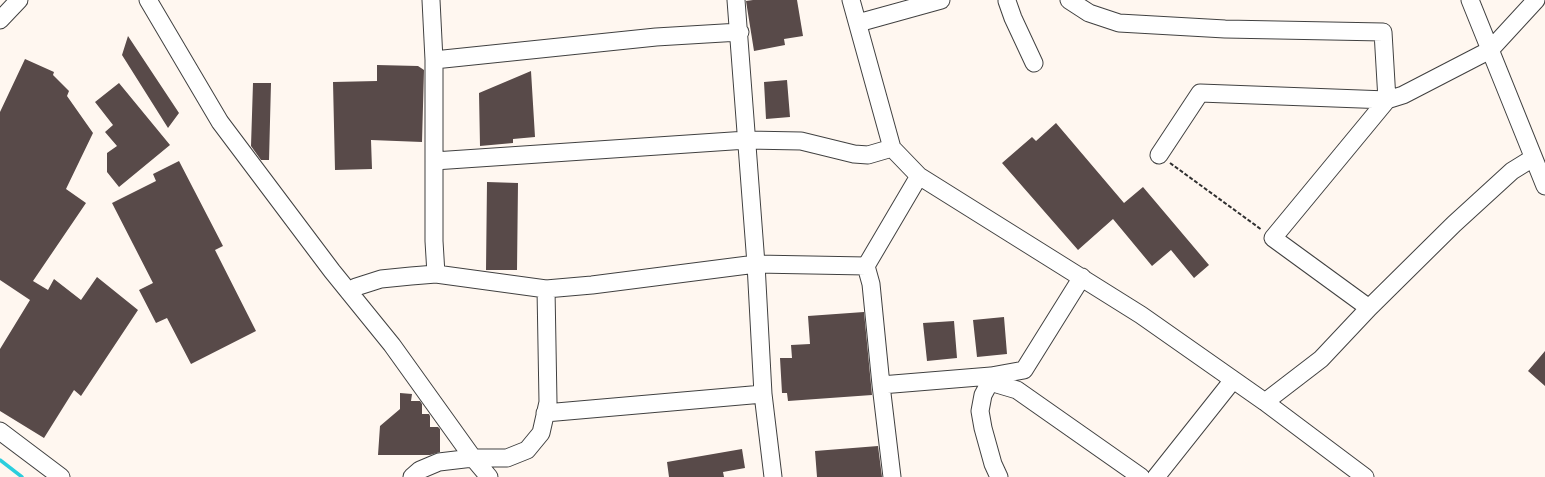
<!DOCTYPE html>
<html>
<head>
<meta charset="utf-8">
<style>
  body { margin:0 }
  canvas { display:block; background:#fff7f0 }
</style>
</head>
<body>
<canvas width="1545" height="477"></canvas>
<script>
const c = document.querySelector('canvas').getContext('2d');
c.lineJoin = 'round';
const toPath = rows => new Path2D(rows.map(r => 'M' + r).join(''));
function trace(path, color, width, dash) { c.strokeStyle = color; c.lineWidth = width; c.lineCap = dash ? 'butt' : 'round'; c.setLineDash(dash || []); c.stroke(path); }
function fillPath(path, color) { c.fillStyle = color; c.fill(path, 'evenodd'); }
trace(toPath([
  [0,460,22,477]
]), '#2ccedd', 3.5);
fillPath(toPath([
  [753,0,797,0,803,36,784,39,785,45,754,51,746,1],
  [128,36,179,113,168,128,122,55],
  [25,59,54,72,53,75,69,91,67,96,93,133,66,189,86,203,33,281,48,290,54,279,81,300,97,277,138,310,81,396,74,390,44,438,0,411,0,349,30,300,0,280,0,112],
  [377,65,418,66,424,70,422,142,371,140,372,169,335,170,333,82,377,81],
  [531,71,535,137,513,139,513,143,480,146,479,93],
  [787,80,790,117,766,119,764,82],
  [119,83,170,145,119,187,107,172,107,153,117,146,105,132,113,125,95,102],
  [253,83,271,83,269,160,261,160,251,146],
  [1056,123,1124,203,1143,187,1209,265,1194,278,1171,250,1152,266,1113,219,1078,250,1002,163,1032,137,1036,141],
  [179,161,223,246,215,250,256,331,191,364,167,318,156,323,139,290,153,283,112,203,156,181,153,174],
  [487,182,518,183,517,270,486,270],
  [864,312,872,395,788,401,787,393,782,393,780,358,792,358,791,345,810,344,808,316],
  [1004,317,1007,354,977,357,973,320],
  [954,321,957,358,927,361,923,323],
  [1545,351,1545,386,1528,371],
  [400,393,412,394,411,401,420,401,422,404,422,414,429,414,430,416,430,427,438,427,440,429,440,452,430,455,378,455,380,426,400,409],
  [878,446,882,477,817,477,815,451],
  [742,449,745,468,723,472,724,477,669,477,667,462]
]), '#584a49');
const minor = toPath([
  [148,0,220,122,332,271,392,345,473,458,489,477],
  [431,0,434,60,434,241,436,274],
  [851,0,892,148,919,176,1141,315,1265,402,1365,477],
  [1069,0,1089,13,1119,23,1225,29,1383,32,1387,100,1200,93,1159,155],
  [1470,0,1545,186],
  [1007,1,1013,18,1034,63],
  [0,20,19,0],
  [858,23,941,0],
  [434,60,656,37,740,32],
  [434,161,747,140,801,141,854,154,868,155,892,148],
  [866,266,871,284,881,385,892,477],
  [349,292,356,287,381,279,411,276,436,274,546,289,592,285,756,264,736,0],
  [1369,308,1273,238,1387,100,1403,95,1490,50,1536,0],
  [991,376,990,382,983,395,980,411,983,428,993,464,999,477],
  [990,382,1017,390,1141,477],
  [881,385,991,376,1024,370,1082,277],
  [1265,402,1321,359,1369,308,1454,224,1512,171,1533,158],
  [545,413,763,394],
  [0,431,61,477],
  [412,477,420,470,439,462,473,458,507,458,527,450,541,433,548,402,546,289],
  [773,477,763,394,756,264,866,266,919,176],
  [1156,477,1233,380]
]);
trace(minor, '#414141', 19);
trace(toPath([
  [1170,163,1262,230]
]), '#303030', 2, [4, 2]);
trace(minor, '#fff', 17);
</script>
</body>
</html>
